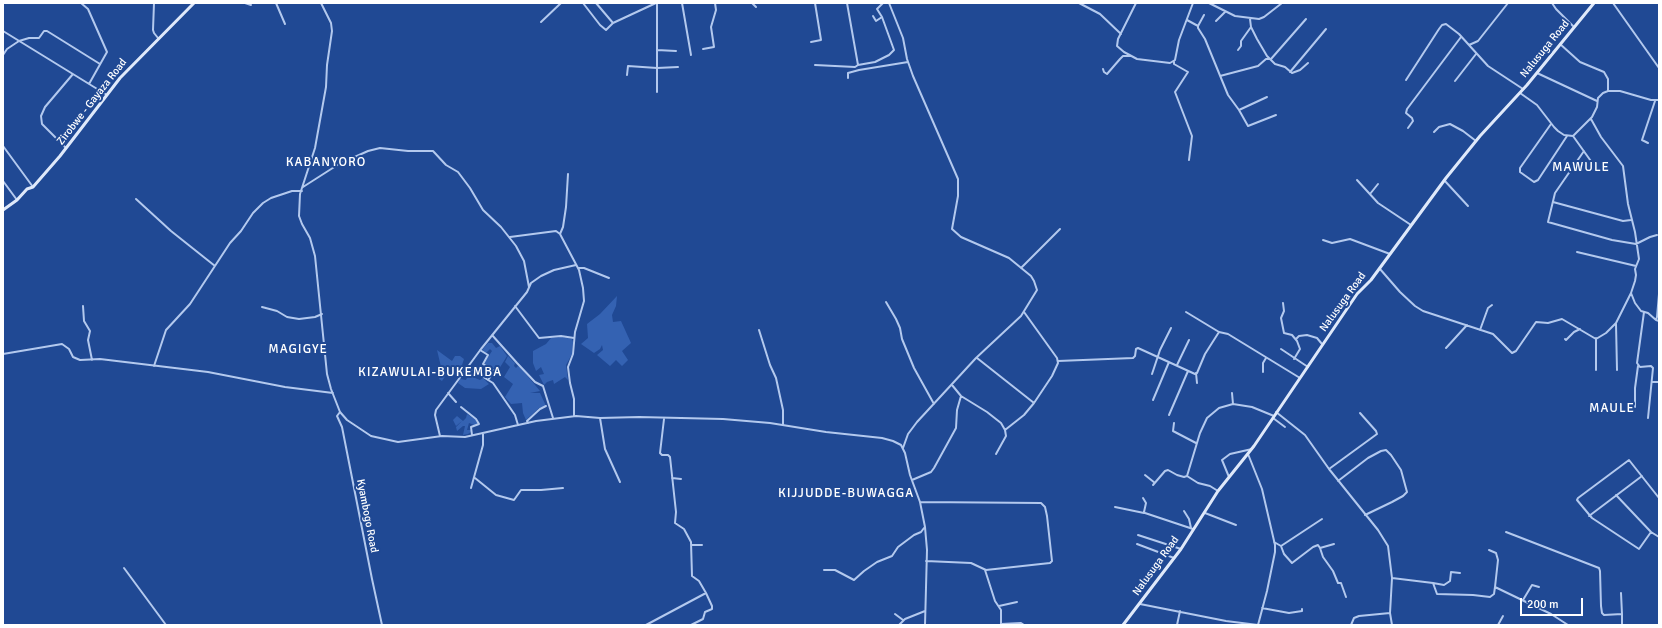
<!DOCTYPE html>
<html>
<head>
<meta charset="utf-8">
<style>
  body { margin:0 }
  #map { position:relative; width:1662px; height:628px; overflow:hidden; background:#204994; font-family:Signika,sans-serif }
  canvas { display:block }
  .frame { position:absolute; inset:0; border:4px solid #fff; pointer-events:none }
  .scale { position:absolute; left:1520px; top:598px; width:63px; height:18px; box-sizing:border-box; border:2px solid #fff; border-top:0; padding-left:5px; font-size:12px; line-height:14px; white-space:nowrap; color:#fff; -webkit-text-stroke:3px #204994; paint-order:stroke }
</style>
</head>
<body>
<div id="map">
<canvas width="1662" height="628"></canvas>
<div class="frame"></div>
<div class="scale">200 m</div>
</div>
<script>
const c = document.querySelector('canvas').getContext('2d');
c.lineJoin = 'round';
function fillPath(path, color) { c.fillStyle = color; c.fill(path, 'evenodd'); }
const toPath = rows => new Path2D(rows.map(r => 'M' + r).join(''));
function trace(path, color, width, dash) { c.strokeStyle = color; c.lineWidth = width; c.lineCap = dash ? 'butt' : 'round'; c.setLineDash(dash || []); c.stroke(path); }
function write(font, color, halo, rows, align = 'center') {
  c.font = font + ' Signika,sans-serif'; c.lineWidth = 4; c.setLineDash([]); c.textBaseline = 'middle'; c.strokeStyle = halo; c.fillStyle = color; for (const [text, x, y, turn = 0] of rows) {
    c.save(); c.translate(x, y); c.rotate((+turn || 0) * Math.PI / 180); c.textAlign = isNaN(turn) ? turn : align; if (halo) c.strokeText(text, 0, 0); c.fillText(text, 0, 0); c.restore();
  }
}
fillPath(toPath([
  [617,296,616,306,612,315,613,322,621,321,631,343,622,351,628,360,622,366,616,360,610,366,597,355,603,350,602,345,600,349,594,353,581,344,588,338,587,324,600,314],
  [562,337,572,339,573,342,572,354,566,365,568,380,565,377,554,384,553,380,547,382,544,385,539,375,544,374,541,367,536,371,533,363,533,351,546,344,551,338],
  [488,343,492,343,496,348,500,346,507,356,499,369,490,368,484,363,492,351,490,349,486,353,482,350],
  [437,350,452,361,455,356,460,356,464,359,462,365,464,367,462,371,458,367,452,366,442,381,439,379,442,371],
  [508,356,515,363,514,366,516,368,518,366,521,368,540,391,530,393,540,393,546,406,539,408,526,420,523,413,522,403,511,404,505,397,513,384,504,377,510,367,505,362],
  [468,369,477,375,475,378,480,380,483,378,489,384,481,389,465,388,458,383,460,379,466,380,468,376,465,372],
  [467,414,476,420,478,424,474,425,469,423,467,430,471,430,471,432,468,434,463,435,465,426,463,426,457,431,456,427,462,421,456,426,453,420,457,416,463,421,466,418]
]), '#3462b2');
trace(toPath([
  [81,3,88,9,107,52,89,84],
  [154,3,153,30,154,33,158,38],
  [235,3,243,3],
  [245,3,251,5],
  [276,3,285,24],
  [321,3,331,23,332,31,327,65,326,87,315,148,300,194,299,216,302,224,310,238,315,256,327,374,331,389,340,412,347,420,371,436,398,442,442,436,465,437,536,421,576,416,600,418,639,417,723,419,770,423,826,432,882,438,893,441,901,445,905,453,910,475,920,502,925,527,927,550,925,625],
  [583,3,600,25,606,30,613,23,656,3],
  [596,3,613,23],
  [682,3,691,55],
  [752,3,756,7],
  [889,3,903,38,907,59,913,76,958,179,958,196,952,229,961,237,1009,258,1031,276,1034,281,1037,290,1021,316,976,358,917,422,908,434,903,448],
  [1079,3,1100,14,1121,34],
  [1136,3,1118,39,1117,46,1124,52,1137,59,1170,63,1175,60,1179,40,1193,3],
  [1209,3,1235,16,1259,19,1264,17,1282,3],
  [1552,3,1556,9,1574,27],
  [1613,3,1659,68],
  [882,17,877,9,883,3],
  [1250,19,1251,27,1257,39,1267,56,1275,64,1285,67,1292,73,1300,70,1308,63],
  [1187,20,1198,26,1198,28,1205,39,1228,95,1239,110,1267,97],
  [1216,21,1225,12],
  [541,22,561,3],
  [1198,26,1204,15],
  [3,31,107,95],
  [811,42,821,40,815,3],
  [1560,44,1580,62,1604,72,1608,79,1608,91],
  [1469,45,1478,41,1508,3],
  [703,49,714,47,711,27,716,10,715,3],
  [657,50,676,51],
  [1238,50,1241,46,1241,41,1251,27],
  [3,55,7,49,19,41,29,38,39,38,44,31,47,31,100,64],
  [1174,62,1174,64,1188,72,1175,92,1192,136,1189,160],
  [815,65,855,67,858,65,847,3],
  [858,65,875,62,889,55,894,50,882,17,876,21,873,16],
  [1103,69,1104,72,1107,74,1120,59,1123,56,1131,56],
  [1290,72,1326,29],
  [1537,73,1597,101],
  [627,75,628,66,657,68,678,67],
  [1220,76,1258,66,1266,59,1271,59,1306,19],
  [848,78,848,73,859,70,908,62],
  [1406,80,1439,29,1442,25,1446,24,1459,34,1488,66,1523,89],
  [1455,81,1476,54],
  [657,92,657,3],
  [1520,93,1537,105,1554,127,1558,131,1564,135,1573,136,1592,117,1597,107,1598,98,1603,93,1608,91,1620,91,1651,100,1659,100],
  [1239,110,1248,126,1276,115],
  [1551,124,1520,168,1520,172,1534,182,1538,180,1567,136],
  [1408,128,1413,121,1412,118,1406,113,1407,109,1461,37],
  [1434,132,1439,127,1450,124,1463,131,1476,141],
  [1573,136,1593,164],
  [1648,143,1642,140,1655,101],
  [3,146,33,187],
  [66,148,42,124,41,116,45,107,73,74],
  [1584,151,1555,193,1548,222,1612,240,1636,244,1650,237,1657,235],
  [1357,180,1378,203,1411,225],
  [1444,180,1468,206],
  [3,181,17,200],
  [303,187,339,164,368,151,380,148,408,151,433,151,446,165,458,172,470,188,483,210,501,227,516,246,524,261,529,287],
  [1370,194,1378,184],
  [136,199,171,231,215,266],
  [1553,202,1623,221,1631,220],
  [560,234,563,227,566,207,568,174],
  [510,237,556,231,560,234,579,270,583,288,584,301,575,332,573,354,568,367,570,383,574,399,574,416],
  [1323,240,1332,243,1350,239,1390,254],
  [1577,252,1636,266],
  [578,268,584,268,609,278],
  [1021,268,1060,229],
  [1380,269,1400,292,1415,306,1423,311,1493,334,1512,353,1516,351,1536,322,1548,323,1562,319,1596,339,1606,333,1616,323,1631,293,1635,281,1636,275,1635,269,1639,259,1635,232,1628,204,1623,166,1601,137,1591,119],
  [1631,293,1635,303,1641,311,1648,313,1656,320,1659,321],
  [886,302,896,319,900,328,902,339,914,368,934,404],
  [1283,303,1284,311,1281,318,1284,333,1292,335,1297,341,1300,349,1294,359],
  [83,306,84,321,90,331,88,340,92,360],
  [515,306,539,338,561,336,574,338],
  [262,307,277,311,287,317,299,319,315,317,322,314],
  [1186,312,1219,332,1228,334,1300,378],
  [1644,312,1637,363,1640,367,1651,366,1653,368,1648,418],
  [1656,320,1657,317,1659,294],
  [1616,324,1617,370],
  [759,330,770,365,776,378,783,410,783,425],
  [1480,330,1488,308,1492,305],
  [492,335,517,363,535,382,543,386,553,418],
  [1596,338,1596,370],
  [1296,339,1299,336,1307,335,1317,338,1322,344],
  [1565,339,1566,340,1574,332,1580,329],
  [1446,348,1467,325],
  [1281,349,1308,367],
  [480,350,488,355,483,364,493,370,493,373],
  [3,354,62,344,69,349,73,357,80,360,100,359,208,372,285,387,333,393],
  [977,358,1034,403],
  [1058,361,1133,358,1135,356,1136,349,1138,348,1195,374,1197,373,1205,354,1219,332],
  [1177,365,1189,340],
  [154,366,166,330,190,304,230,243,241,231,253,213,263,203,271,198,292,191,302,191],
  [467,367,493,383,515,415,518,425],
  [1263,372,1263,363,1266,358],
  [1196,373,1197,383],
  [1152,374,1160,350,1171,328],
  [488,380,493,373],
  [1652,382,1659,382],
  [952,385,961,396,987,412,1001,423,1005,430,1006,436,996,454],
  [448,393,456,402],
  [1232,393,1233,404],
  [1153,400,1169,362],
  [461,407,476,419,479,424,471,427,472,435],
  [1635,407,1635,388,1638,366],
  [340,412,337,416,342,427,372,579,382,625],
  [1276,412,1305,435,1329,469,1378,530,1388,546,1392,578,1390,613,1359,616,1354,618,1351,625],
  [1169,415,1188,371],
  [600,418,605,449,620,482],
  [1273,418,1285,427],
  [528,423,527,421,540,409,546,406],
  [1174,423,1173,431,1196,443],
  [1005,430,1024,415,1034,403,1052,376,1058,363,1057,358,1024,312],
  [440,436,435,415,436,410,481,349,527,292,531,283,541,276,554,270,576,265],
  [1248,454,1262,489,1275,545,1275,552,1267,591,1258,625],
  [1329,469,1377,434,1376,431,1360,413],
  [1145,475,1155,483],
  [1229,477,1222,460,1230,454,1252,449],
  [475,478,496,495,514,500,521,490,541,490,563,488],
  [672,478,681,479],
  [912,480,931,472,934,468,956,428,957,410,961,396],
  [1338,481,1368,458,1381,451,1386,450,1391,455,1401,470,1407,492,1403,496,1392,502,1365,515],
  [1153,485,1165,471,1168,470,1177,475,1184,477,1187,476],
  [471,488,483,445,483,434],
  [1218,491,1210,486,1198,483,1187,476,1200,433,1207,418,1219,408,1233,404,1252,407,1274,416],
  [1616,495,1651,532],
  [1143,498,1146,503,1144,512,1145,513,1193,529],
  [1659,498,1629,460,1578,498,1577,500,1592,518,1639,549,1651,532,1659,537],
  [920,502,1041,503,1045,507,1047,516,1052,561,1050,563,986,570,971,563,926,561],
  [1115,507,1144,513],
  [1184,511,1189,519,1191,528],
  [1205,513,1236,525],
  [1589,516,1642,476],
  [1506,532,1599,568,1600,571,1601,606,1602,613,1604,615,1622,614,1621,593],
  [1138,535,1181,549],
  [1274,542,1281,546,1322,519],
  [1137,544,1174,558],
  [692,545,702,545],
  [1281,546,1284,554,1292,563,1313,547,1318,545,1320,548,1334,544],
  [1320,548,1323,557,1333,571,1338,583,1341,583,1346,597],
  [1489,550,1496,553,1498,560,1495,587],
  [124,568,166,625],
  [824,570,835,570,854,580,864,571,877,562,892,556,898,547,914,535,921,532,924,528],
  [985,570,995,601,1001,610,1001,625],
  [1392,578,1433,583,1437,594,1473,595,1490,597,1494,594,1495,587,1551,614,1568,625],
  [1433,583,1444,585,1450,581,1451,572,1460,573],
  [1523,600,1532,585,1539,587],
  [1140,604,1226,621,1258,625],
  [999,606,1017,602],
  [1262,608,1289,613,1302,611,1302,609],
  [1390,613,1392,625],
  [895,614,903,620],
  [1001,624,1021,623,1024,625],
  [646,625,706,593,699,581,692,576,691,542,684,529,675,523,676,512,670,457,668,455,662,455,660,453,664,419],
  [691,625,703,619,705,612,712,609,712,606,706,593],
  [899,625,905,619,925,611],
  [1177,625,1180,611],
  [1498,625,1503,616],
  [1522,625,1524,625],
  [1622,625,1622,614]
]), '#b3c9ee', 2);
trace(toPath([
  [3,210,17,200,27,189,33,187,60,156,120,78,194,3],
  [1123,625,1181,549,1218,491,1254,446,1357,294,1371,280,1446,178,1480,136,1527,85,1594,3]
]), '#dfe9fa', 3);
write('11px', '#fff', '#204994', [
  ["Nalusuga Road",1545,49,-51],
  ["Zirobwe - Gayaza Road",92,102,-52],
  ["Nalusuga Road",1343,302,-54],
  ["Kyambogo Road",367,516,79],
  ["Nalusuga Road",1156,566,-54]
]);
c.letterSpacing = '1px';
write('13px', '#fff', '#204994', [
  ["KABANYORO",326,163],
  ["MAWULE",1581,168],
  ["MAGIGYE",298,350],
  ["KIZAWULAI-BUKEMBA",430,373],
  ["MAULE",1612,409],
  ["KIJJUDDE-BUWAGGA",846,494]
]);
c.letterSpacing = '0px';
</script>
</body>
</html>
